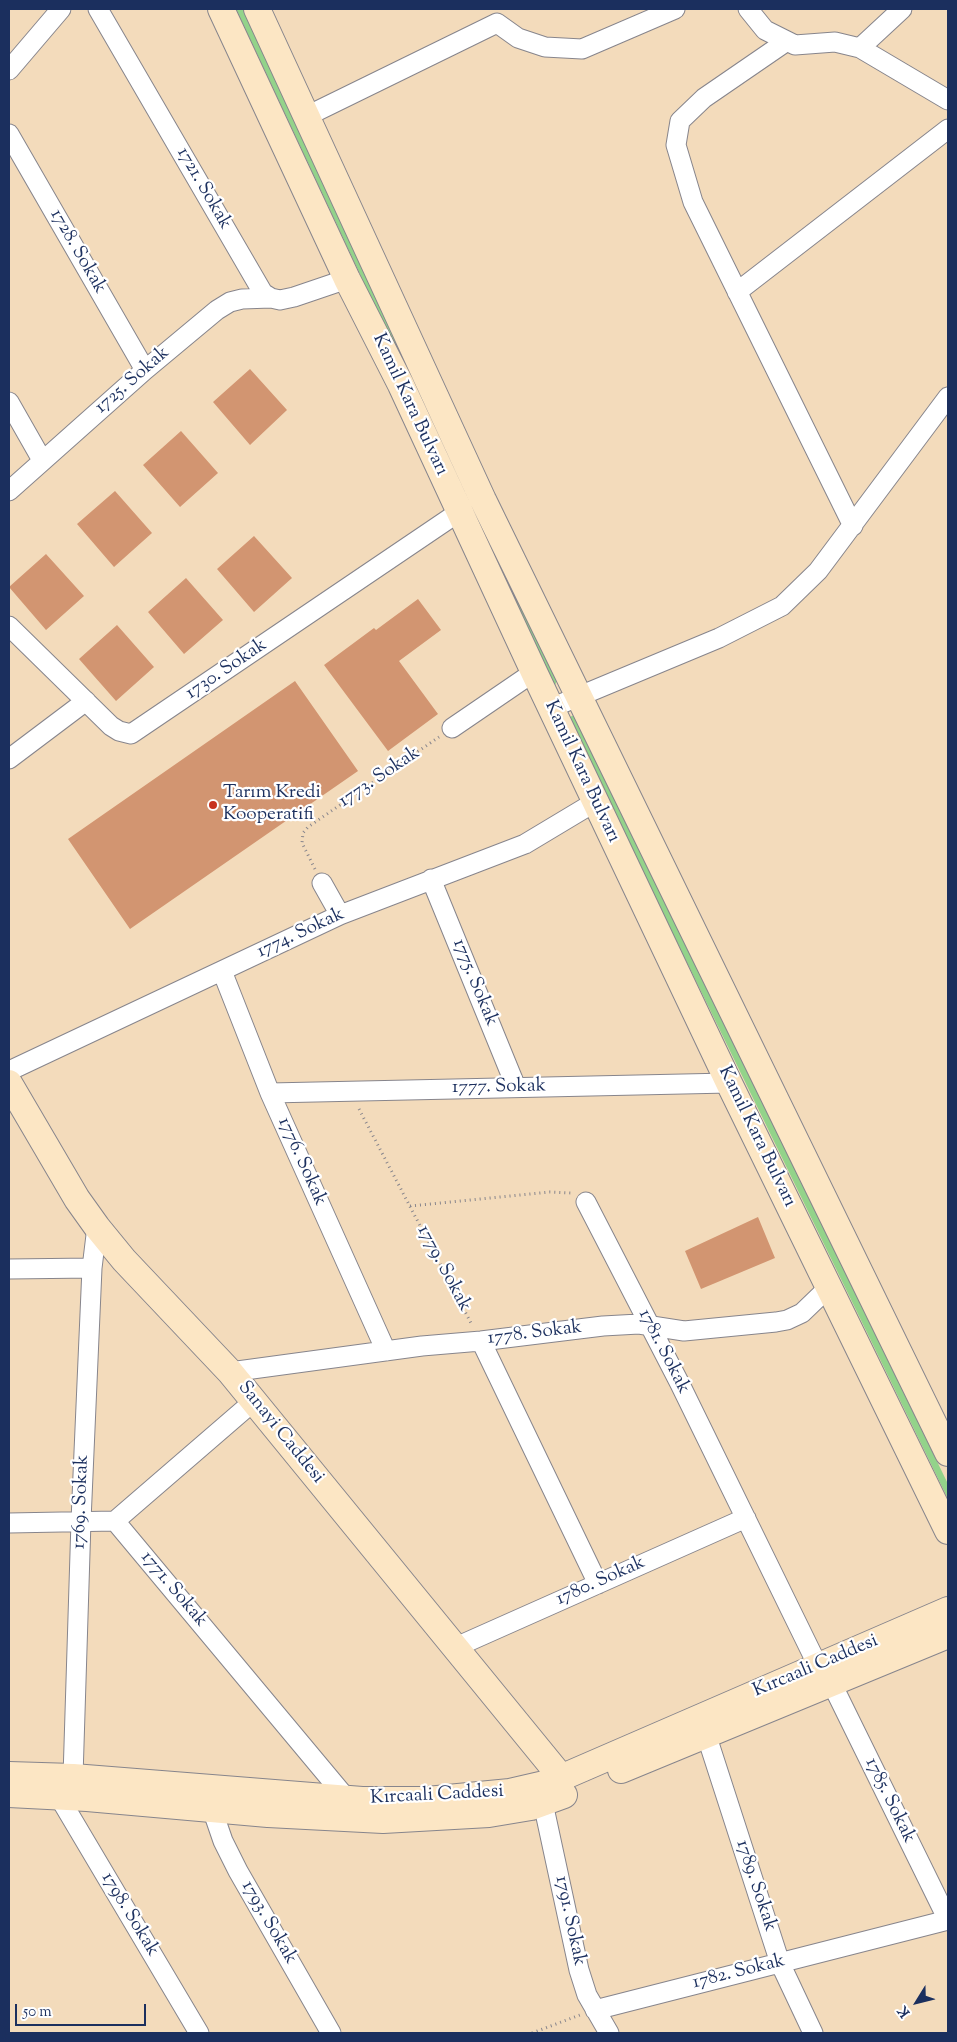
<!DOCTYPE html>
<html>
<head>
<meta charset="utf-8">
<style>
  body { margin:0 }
  #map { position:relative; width:957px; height:2042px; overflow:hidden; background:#f3dbbb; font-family:"Sorts Mill Goudy",serif }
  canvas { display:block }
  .frame { position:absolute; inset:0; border:10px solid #1b2f5e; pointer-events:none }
  .north { position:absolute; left:892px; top:1977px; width:50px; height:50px; -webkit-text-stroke:4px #fff; paint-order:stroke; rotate:234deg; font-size:14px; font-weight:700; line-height:20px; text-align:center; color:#1b2f5e }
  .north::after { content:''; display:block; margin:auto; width:18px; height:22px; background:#1b2f5e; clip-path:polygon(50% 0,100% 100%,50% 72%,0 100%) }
  .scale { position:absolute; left:15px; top:2004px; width:131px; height:22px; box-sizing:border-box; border:2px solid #1b2f5e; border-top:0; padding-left:6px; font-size:15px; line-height:18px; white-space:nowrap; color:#1b2f5e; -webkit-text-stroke:4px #fff; paint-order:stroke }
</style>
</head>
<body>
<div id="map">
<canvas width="957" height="2042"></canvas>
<div class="frame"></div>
<div class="north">K</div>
<div class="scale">50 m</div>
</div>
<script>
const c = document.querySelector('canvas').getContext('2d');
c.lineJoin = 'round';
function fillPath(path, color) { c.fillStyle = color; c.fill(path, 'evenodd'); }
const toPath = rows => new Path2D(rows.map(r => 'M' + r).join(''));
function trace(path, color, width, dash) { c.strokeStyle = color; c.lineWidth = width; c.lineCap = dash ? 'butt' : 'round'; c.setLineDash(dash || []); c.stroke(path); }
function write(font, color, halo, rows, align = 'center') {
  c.font = font + ' "Sorts Mill Goudy",serif'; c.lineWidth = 4.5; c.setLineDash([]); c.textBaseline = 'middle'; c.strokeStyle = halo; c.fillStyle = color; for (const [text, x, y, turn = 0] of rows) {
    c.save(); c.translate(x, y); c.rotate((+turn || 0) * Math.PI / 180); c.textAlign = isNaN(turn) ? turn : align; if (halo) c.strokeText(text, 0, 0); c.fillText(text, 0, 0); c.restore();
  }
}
fillPath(toPath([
  [236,9,244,9,557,679,554,689],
  [574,715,948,1484,948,1499,568,718]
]), '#93d38a');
fillPath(toPath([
  [250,369,287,410,250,445,213,402],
  [181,431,218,473,180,507,143,465],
  [115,491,152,533,114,567,77,524],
  [254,536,292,578,254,612,217,569],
  [46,554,84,596,46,630,9,587],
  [186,578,223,620,184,654,148,612],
  [418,599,441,630,399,661,438,714,388,751,324,665,374,628,376,630],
  [117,625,154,667,116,701,79,659],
  [295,681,358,771,130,929,68,839],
  [758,1217,775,1258,701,1289,685,1251]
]), '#d29571');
const street = toPath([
  [98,9,263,293,271,298,280,300,294,297,347,279],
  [748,9,765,30,795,45,835,42,860,48,948,100],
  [787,41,704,98,680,121,676,145,693,202,853,526],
  [860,48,902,9],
  [9,70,61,9],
  [307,116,497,23,518,38,545,47,582,49,675,9],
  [9,134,145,370],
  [737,292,948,129],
  [9,402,42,460],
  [9,491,145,370,217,310,230,302,242,299,271,298],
  [9,626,111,726,119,731,131,734,459,512],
  [551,708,719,638,782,606,818,571,948,397],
  [452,728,534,672],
  [9,759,86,701],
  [431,879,516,1087],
  [322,883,340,915],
  [222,971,270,1093,386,1351],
  [9,1071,340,915,525,844,595,802],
  [270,1093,729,1083],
  [586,1202,680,1384,818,1666],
  [9,1269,92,1268],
  [481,1341,598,1584],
  [230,1372,422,1346,481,1341,603,1326,639,1324,684,1331,776,1322,787,1320,802,1313,829,1287],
  [254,1401,115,1521,347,1799],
  [9,1523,115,1521],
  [456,1647,746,1518],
  [706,1734,780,1963,813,2033],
  [73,1777,81,1521,92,1268,97,1227],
  [59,1797,199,2033],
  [543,1803,579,1970,587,1995,609,2033],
  [212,1809,223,1841,238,1871,331,2033],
  [595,2010,948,1920,831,1682]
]);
const secondary = toPath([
  [221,9,347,279,401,385,534,672,729,1083,948,1531],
  [257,9,483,500,948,1453],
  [9,1083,77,1199,97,1227,124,1260,230,1372,561,1777],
  [621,1770,948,1635],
  [9,1775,73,1777,362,1800,427,1800,510,1792,549,1783,948,1610],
  [9,1794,87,1798,268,1814,383,1820,489,1814,531,1807,564,1795]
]);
trace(street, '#87858c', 21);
trace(secondary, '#87858c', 28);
trace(toPath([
  [315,869,302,843,303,833,308,827,439,737],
  [359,1109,472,1325],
  [410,1206,550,1192,572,1193],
  [532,2033,580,2015]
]), '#87858c', 3, [1, 4]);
trace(street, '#fff', 19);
trace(secondary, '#fce6c4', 26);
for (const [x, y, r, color] of [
  [213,805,5,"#c8321e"]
]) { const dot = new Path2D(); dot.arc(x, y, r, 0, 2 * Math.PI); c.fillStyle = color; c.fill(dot); trace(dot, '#fff', 2); }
write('19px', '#1b2f5e', '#fff', [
  ["1721. Sokak",203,189,60],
  ["1728. Sokak",77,252,60],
  ["1725. Sokak",133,381,-41],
  ["Kamil Kara Bulvarı",409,405,65],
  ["1730. Sokak",227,670,-34],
  ["Kamil Kara Bulvarı",581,772,65],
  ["1773. Sokak",380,778,-34],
  ["1774. Sokak",301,934,-25],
  ["1775. Sokak",474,983,68],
  ["1777. Sokak",499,1088,-1],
  ["Kamil Kara Bulvarı",756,1137,64],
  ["1776. Sokak",301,1162,66],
  ["1779. Sokak",443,1269,62],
  ["1778. Sokak",535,1334,-7],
  ["1781. Sokak",663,1352,63],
  ["Sanayi Caddesi",280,1433,51],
  ["1769. Sokak",82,1502,-88],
  ["1780. Sokak",601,1582,-24],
  ["1771. Sokak",173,1590,50],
  ["Kırcaali Caddesi",816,1667,-23],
  ["Kırcaali Caddesi",437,1796,-3],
  ["1785. Sokak",889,1801,64],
  ["1789. Sokak",755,1886,72],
  ["1798. Sokak",129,1915,59],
  ["1791. Sokak",569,1921,78],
  ["1793. Sokak",268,1923,60],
  ["1782. Sokak",739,1973,-14]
]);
write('19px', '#1b2f5e', '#fff', [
  ["Tarım Kredi",223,794],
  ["Kooperatifi",223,816]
], 'left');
</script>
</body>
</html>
